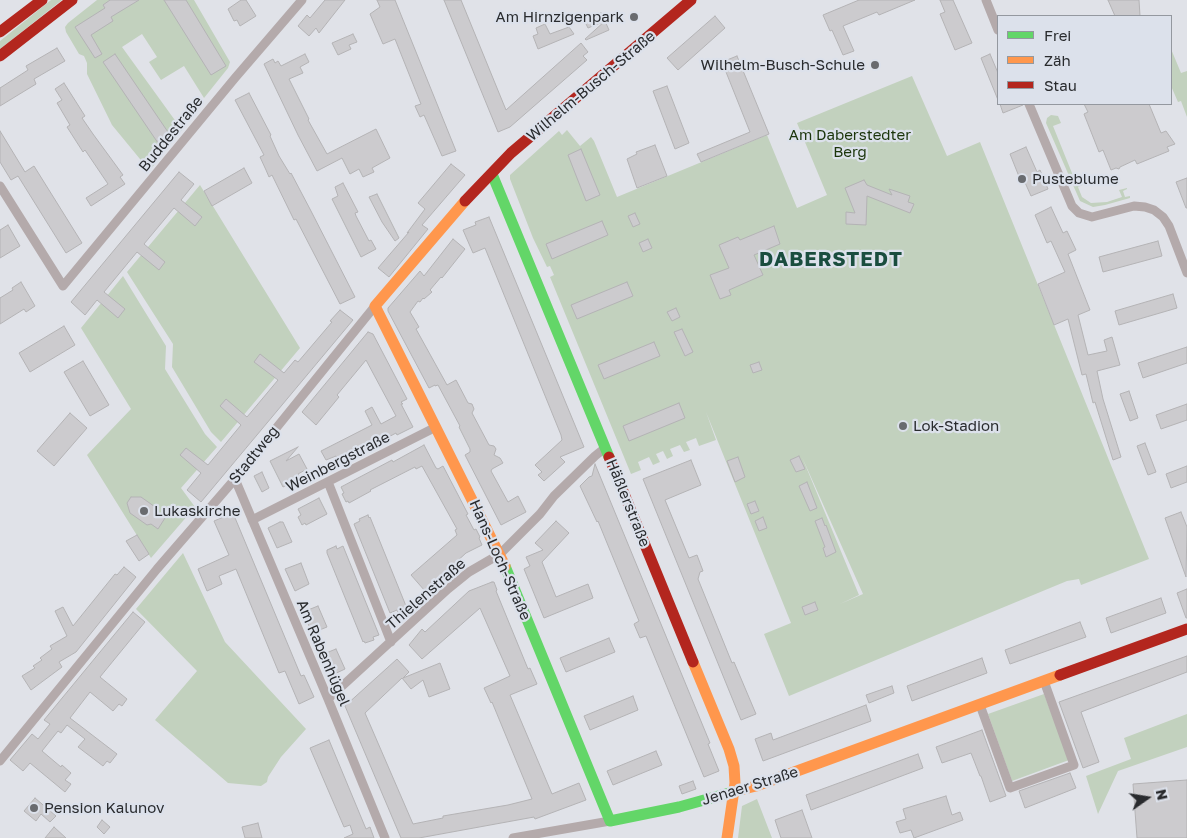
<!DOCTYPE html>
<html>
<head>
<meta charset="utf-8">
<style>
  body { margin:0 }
  #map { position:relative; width:1187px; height:838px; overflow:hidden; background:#e0e2e8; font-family:"Golos Text",sans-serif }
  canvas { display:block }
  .legend { position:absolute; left:997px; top:15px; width:175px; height:90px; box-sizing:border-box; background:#dce1eb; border:1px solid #94989f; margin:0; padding:6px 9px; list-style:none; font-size:15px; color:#292b2e }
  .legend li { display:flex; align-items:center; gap:10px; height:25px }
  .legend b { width:25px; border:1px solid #94989f }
  .north { position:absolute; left:1122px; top:773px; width:50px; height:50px; -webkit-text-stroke:4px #dce1eb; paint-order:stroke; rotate:77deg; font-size:14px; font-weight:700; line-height:20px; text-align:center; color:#292b2e }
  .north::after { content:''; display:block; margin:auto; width:18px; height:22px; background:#292b2e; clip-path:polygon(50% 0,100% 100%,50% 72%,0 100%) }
</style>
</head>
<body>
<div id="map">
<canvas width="1187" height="838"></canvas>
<ul class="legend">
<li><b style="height:6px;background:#63d668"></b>Frei</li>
<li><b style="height:6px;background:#ff974d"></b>Zäh</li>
<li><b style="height:6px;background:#b3261e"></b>Stau</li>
</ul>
<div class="north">N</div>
</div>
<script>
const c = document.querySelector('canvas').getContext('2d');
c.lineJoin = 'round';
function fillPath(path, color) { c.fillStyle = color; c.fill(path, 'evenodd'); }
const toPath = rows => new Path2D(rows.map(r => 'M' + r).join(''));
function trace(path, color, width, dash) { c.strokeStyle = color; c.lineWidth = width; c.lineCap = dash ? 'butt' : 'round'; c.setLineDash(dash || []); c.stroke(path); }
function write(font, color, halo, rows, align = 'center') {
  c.font = font + ' "Golos Text",sans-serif'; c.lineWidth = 4.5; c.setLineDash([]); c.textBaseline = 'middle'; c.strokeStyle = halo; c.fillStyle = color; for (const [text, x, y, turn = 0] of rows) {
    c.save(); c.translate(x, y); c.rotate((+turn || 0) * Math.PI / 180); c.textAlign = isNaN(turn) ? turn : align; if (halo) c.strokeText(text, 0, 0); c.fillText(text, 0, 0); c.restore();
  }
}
fillPath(toPath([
  [51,0,62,0,0,49,0,41],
  [97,0,194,0,230,62,228,68,204,98,184,66,161,80,149,62,157,57,142,34,122,47,182,130,150,170,149,170,112,125,87,74,87,63,84,56,79,54,66,32,65,27,68,23],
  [1171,49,1181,73,1187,71,1187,117,1181,101,1178,102,1171,86],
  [912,76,947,156,980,142,1149,559,1081,585,1079,579,1067,581,789,696,764,634,791,623,706,412,716,440,699,446,696,438,686,442,690,450,684,452,680,445,670,449,673,456,667,459,663,451,656,454,660,462,653,465,649,457,638,462,641,470,631,474,550,277,554,275,550,266,547,267,533,238,510,179,510,175,559,131,562,135,567,130,580,146,591,137,594,141,617,197,767,135,797,208,827,195,797,123],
  [802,457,863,594,840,604,859,595],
  [1051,115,1058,116,1061,123,1053,126,1074,178,1082,175,1085,184,1078,187,1082,197,1091,203,1107,202,1122,197,1119,190,1127,188,1127,189,1123,191,1125,197,1130,196,1130,198,1105,205,1093,207,1080,201,1046,123,1047,118],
  [200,185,300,348,221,442,211,432,172,367,173,344,127,272],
  [123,276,166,346,165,369,205,434,217,447,181,488,195,507,151,558,87,455,131,409,81,328],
  [183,553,225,642,306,729,281,757,268,777,267,782,261,786,228,783,155,720,197,671,136,609],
  [1044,694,1069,760,1012,781,988,714],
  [1187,714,1187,747,1118,771,1098,814,1086,776,1131,759,1124,738],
  [757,799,772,838,738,838,742,806]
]), '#c2d1be');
const building = toPath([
  [110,0,139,0,111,17,113,21,91,35,102,54,95,58,75,27,105,8,103,5,110,0],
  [164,0,186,0,226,66,211,75,164,0],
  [241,0,246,0,256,16,240,26,237,20,234,21,228,9,241,0],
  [325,0,345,0,319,33,316,28,309,36,298,26,307,15,310,18,325,0],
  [377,0,395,0,456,151,442,156,424,115,420,117,415,106,421,104,395,39,383,44,370,14,380,7,377,0],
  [444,0,461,0,506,110,581,43,588,52,583,56,587,60,510,127,498,132,444,0],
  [859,0,915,0,879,15,877,12,843,26,854,51,843,55,832,30,830,31,823,15,859,0],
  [940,0,953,0,972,43,955,50,940,14,945,12,940,0],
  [1108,0,1139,0,1140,16,1115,16,1108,0],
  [601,13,605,21,588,28,584,20,601,13],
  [715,16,725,28,678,70,667,58,715,16],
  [605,21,609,30,586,40,585,39,605,21],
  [545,24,550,34,569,27,574,34,538,49,533,36,538,34,536,28,545,24],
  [353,34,357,42,349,45,351,49,338,55,332,43,353,34],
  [57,48,65,61,34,79,36,84,0,106,0,88,28,70,26,66,57,48],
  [115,54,170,135,158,143,103,62,115,54],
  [305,54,309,62,300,67,303,73,289,79,309,119,308,120,327,154,376,129,390,158,372,168,374,172,363,177,359,169,350,174,342,158,317,171,298,135,264,64,273,59,275,63,278,61,281,66,305,54],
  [990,54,998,73,998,100,981,58,990,54],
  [737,56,769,134,701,162,697,154,750,132,722,62,737,56],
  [64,83,85,116,82,118,93,134,123,175,120,177,125,184,91,206,86,198,108,184,85,150,83,152,67,127,70,125,57,103,62,100,55,89,64,83],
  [667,86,689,143,675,149,653,91,667,86],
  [249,93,271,135,270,136,279,156,290,174,291,173,311,211,355,297,340,304,296,219,294,220,272,175,269,177,266,170,260,157,264,155,235,100,249,93],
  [1000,104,1023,104,1023,105,1003,113,1000,104],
  [1084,104,1149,104,1161,133,1166,131,1175,144,1167,147,1169,151,1137,164,1135,160,1120,167,1119,169,1116,168,1111,170,1103,150,1099,152,1084,114,1088,112,1084,104],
  [0,131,25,172,34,166,82,243,66,253,18,176,11,180,0,162,0,131],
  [655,145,667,176,637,188,627,159,637,154,636,152,655,145],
  [1026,147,1037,172,1040,170,1048,189,1031,196,1023,178,1020,179,1010,154,1026,147],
  [581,149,600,195,586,201,568,155,581,149],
  [451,164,465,175,422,225,428,229,389,277,378,268,409,232,407,233,425,209,418,203,451,164],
  [244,168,252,183,212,206,204,191,244,168],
  [179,172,194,184,181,200,202,217,195,226,174,208,144,244,165,262,159,270,137,252,104,292,125,309,118,318,97,300,85,315,71,302,179,172],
  [1187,178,1187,208,1186,208,1176,182,1187,178],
  [864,180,867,185,892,195,889,189,910,196,908,202,914,204,910,213,867,196,866,225,846,224,846,212,855,213,845,188,864,180],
  [343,183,358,212,355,213,356,216,369,241,371,240,376,249,361,257,332,199,338,196,335,187,343,183],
  [377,194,399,238,395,241,382,222,369,197,377,194],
  [1051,207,1063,233,1067,231,1076,250,1068,254,1090,310,1078,315,1088,355,1107,351,1104,340,1112,337,1120,365,1097,371,1103,399,1121,457,1113,460,1095,402,1093,403,1086,374,1082,375,1068,319,1054,325,1038,284,1065,272,1051,241,1047,243,1035,215,1051,207],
  [635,213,640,224,633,227,628,216,635,213],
  [489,217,584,447,560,457,565,462,544,481,538,475,542,472,535,465,562,440,561,435,485,248,473,253,463,230,476,225,475,222,489,217],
  [602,221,608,235,552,259,546,244,602,221],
  [8,225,20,246,0,258,0,230,8,225],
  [774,226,780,244,754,255,763,275,729,290,731,295,720,299,710,275,729,268,719,245,738,237,740,240,774,226],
  [453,239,465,249,442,278,441,277,430,290,432,292,424,299,423,298,420,302,418,301,410,312,419,327,416,329,447,385,456,380,468,403,472,404,474,409,472,413,489,445,494,446,496,449,494,455,500,458,503,463,492,469,491,471,508,502,518,496,526,512,501,525,465,455,470,452,470,449,459,427,460,426,438,385,435,386,435,385,429,388,388,311,388,308,420,271,424,276,453,239],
  [648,239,652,248,643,252,639,243,648,239],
  [1158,241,1162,256,1103,272,1099,257,1158,241],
  [21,282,35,306,26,312,24,309,0,324,0,298,13,290,12,288,21,282],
  [627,282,633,296,577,319,571,305,627,282],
  [1173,294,1177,308,1119,325,1115,311,1173,294],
  [676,308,680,317,672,321,667,312,676,308],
  [340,310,353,320,201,502,187,490,201,473,180,455,186,448,208,465,241,425,220,406,226,399,247,417,278,380,254,362,260,354,284,373,295,360,298,362,332,322,330,321,340,310],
  [64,326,75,345,30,372,19,353,64,326],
  [682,329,693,352,685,356,674,332,682,329],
  [368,332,373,334,407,399,401,402,403,404,401,404,413,427,397,435,396,433,340,463,336,456,326,460,321,451,372,425,365,411,372,407,381,424,396,416,366,360,337,395,339,397,316,425,302,412,368,332],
  [654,342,660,356,604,379,598,365,654,342],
  [1187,347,1187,363,1143,378,1138,363,1187,347],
  [83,361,109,405,90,416,64,372,83,361],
  [759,362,762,370,753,373,750,365,759,362],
  [1129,391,1138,418,1130,421,1120,394,1129,391],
  [679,403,685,418,629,441,623,426,679,403],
  [1187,404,1187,420,1161,429,1156,415,1187,404],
  [70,413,87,428,54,466,37,451,70,413],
  [1145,443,1156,472,1148,475,1137,446,1145,443],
  [424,445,436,468,438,469,443,466,468,514,466,515,474,530,476,529,480,537,479,538,482,545,466,553,455,563,457,565,449,572,447,570,425,591,411,575,457,535,455,530,457,529,422,466,416,469,415,467,370,490,371,491,349,503,348,501,346,502,342,494,344,493,341,487,392,460,393,462,424,445],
  [298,447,286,461,299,454,307,469,298,474,300,478,283,487,270,461,298,447],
  [799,456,805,469,796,472,790,460,799,456],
  [738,457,745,477,735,482,727,461,738,457],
  [691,460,701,485,665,500,689,558,697,555,703,571,700,572,698,579,732,663,734,662,756,714,741,720,643,479,691,460],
  [595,464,710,743,708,744,719,771,704,777,646,636,640,638,634,624,639,621,598,521,597,522,580,486,589,477,592,476,595,464],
  [1187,466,1187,482,1171,488,1166,474,1187,466],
  [262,472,269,488,262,492,254,476,262,472],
  [807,482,817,508,810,511,799,486,807,482],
  [131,497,141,497,158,509,159,513,165,518,158,529,151,524,147,525,130,513,127,503,131,497],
  [319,498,327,514,306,525,305,523,302,525,298,517,301,515,298,509,319,498],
  [755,501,759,511,751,514,747,504,755,501],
  [1181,512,1187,527,1186,577,1165,518,1181,512],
  [233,513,301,676,304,675,314,697,299,704,285,671,279,673,236,569,219,576,222,584,207,591,198,569,229,555,214,521,233,513],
  [368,515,369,518,370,517,406,606,405,607,406,610,398,613,397,610,390,613,354,524,360,521,359,519,368,515],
  [763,517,767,528,759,531,755,521,763,517],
  [822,518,825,526,826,525,836,552,826,557,823,548,825,547,815,521,822,518],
  [556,521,569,533,542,562,556,597,588,584,593,598,544,618,524,569,530,566,526,557,543,550,535,543,556,521],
  [280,522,283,522,292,542,277,548,268,528,280,522],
  [137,535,149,554,139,561,126,541,137,535],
  [336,546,337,549,343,546,379,635,373,637,374,640,365,643,364,641,363,642,327,553,327,550,336,546],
  [301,563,309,584,295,591,285,569,301,563],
  [124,567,136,577,76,652,59,662,62,667,31,690,22,676,35,668,33,666,42,660,40,658,52,649,50,646,67,636,55,611,63,607,73,626,115,574,117,575,124,567],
  [492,582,494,582,497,590,496,591,528,669,530,668,537,684,510,695,552,794,579,783,586,800,535,819,534,817,419,838,401,838,345,706,397,659,409,672,403,678,440,663,450,689,429,697,423,680,411,689,402,678,365,713,413,824,443,818,443,816,508,805,532,799,492,702,491,703,484,688,510,676,480,608,422,659,409,645,422,629,425,632,469,591,492,582],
  [1187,589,1187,618,1186,618,1177,593,1187,589],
  [1161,598,1166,613,1111,633,1106,618,1161,598],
  [815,602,818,610,805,615,802,607,815,602],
  [318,606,327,627,312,633,303,612,318,606],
  [133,612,145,622,100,677,127,699,122,706,119,704,113,711,90,692,70,718,117,754,110,763,107,761,103,766,78,747,85,739,67,725,61,733,58,731,42,751,61,767,62,765,71,773,65,780,71,784,65,792,30,763,23,771,10,760,32,734,38,739,50,724,44,720,133,612],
  [1080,622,1086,637,1010,664,1005,650,1080,622],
  [609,638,615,652,566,672,560,658,609,638],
  [336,649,345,669,330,676,321,655,336,649],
  [1187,656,1187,672,1081,712,1099,762,1083,768,1059,702,1187,656],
  [982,658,987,673,912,701,907,686,982,658],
  [892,686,894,693,869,703,866,695,892,686],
  [633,696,638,710,590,730,584,716,633,696],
  [866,705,871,721,763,761,755,739,771,733,773,740,866,705],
  [982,730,1006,796,990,802,981,776,980,776,971,753,942,763,936,747,982,730],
  [329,740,366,829,370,827,374,838,344,838,353,834,350,825,344,827,310,748,329,740],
  [656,751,662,765,613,785,607,771,656,751],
  [918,754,923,768,811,810,806,795,918,754],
  [1070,773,1076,788,1025,808,1019,791,1070,773],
  [1187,780,1187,838,1137,838,1133,784,1187,780],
  [693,781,696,789,682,794,679,786,693,781],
  [946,796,952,815,960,812,963,820,914,838,911,830,900,833,896,822,906,819,903,809,946,796],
  [35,798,56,816,50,822,41,814,36,821,24,811,35,798],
  [802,810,812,838,781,838,775,820,802,810],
  [102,820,110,827,104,834,97,827,102,820],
  [258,823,262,838,245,838,242,827,258,823],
  [54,827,66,838,45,838,54,827]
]);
fillPath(building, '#cccbce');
trace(building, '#b4b3b5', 1);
trace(toPath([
  [986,0,998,30],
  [1029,104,1072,206,1079,213,1092,217,1134,206,1145,207,1154,210,1163,217,1169,226,1187,273],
  [0,186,63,286,235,78,302,0],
  [235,479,328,699,385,838],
  [328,482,391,642],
  [252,520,436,427],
  [328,699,448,589,469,572,500,554,540,514,554,496,595,456,605,448],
  [980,705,1010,788,1074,765,1044,681],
  [0,761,157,569,235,479,375,306],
  [513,838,610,821]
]), '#b4aaab', 9);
trace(toPath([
  [492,174,609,457],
  [505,566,610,821,679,807,740,790]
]), '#63d668', 11);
trace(toPath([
  [465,201,375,306,505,566],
  [693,662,729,749,734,766,735,783,727,838],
  [740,790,756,786,1060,675]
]), '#ff974d', 11);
trace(toPath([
  [0,32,42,0],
  [0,56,72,0],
  [465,201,511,153,691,0],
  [609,457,693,662],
  [1060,675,1187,629]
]), '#b3261e', 11);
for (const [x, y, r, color] of [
  [634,17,5,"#696b6f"],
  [875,65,5,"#696b6f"],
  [1022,179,5,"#696b6f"],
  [903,426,5,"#696b6f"],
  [144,511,5,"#696b6f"],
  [34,808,5,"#696b6f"]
]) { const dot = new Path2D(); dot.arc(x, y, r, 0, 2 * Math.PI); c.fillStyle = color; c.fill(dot); trace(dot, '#dce1eb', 2); }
write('15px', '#292b2e', '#dce1eb', [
  ["Am Hirnzigenpark",624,17,"right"],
  ["Wilhelm-Busch-Schule",865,65,"right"],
  ["Pusteblume",1032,179],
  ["Lok-Stadion",913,426],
  ["Lukaskirche",154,511],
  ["Pension Kalunov",44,808]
], 'left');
write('15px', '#292b2e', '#dce1eb', [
  ["Wilhelm-Busch-Straße",591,86,-40],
  ["Buddestraße",171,134,-51],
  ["Stadtweg",254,455,-51],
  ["Weinbergstraße",338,462,-27],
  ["Häßlerstraße",628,503,68],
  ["Hans-Loch-Straße",500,560,66],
  ["Thielenstraße",426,594,-41],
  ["Am Rabenhügel",323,653,67],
  ["Jenaer Straße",750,786,-17]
]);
write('15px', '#1b350b', '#dce1eb', [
  ["Am Daberstedter",850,135],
  ["Berg",850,152]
]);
c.letterSpacing = '1px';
write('bold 20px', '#1a4d3e', '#dce1eb', [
  ["DABERSTEDT",831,260]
]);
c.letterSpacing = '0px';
</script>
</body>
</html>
